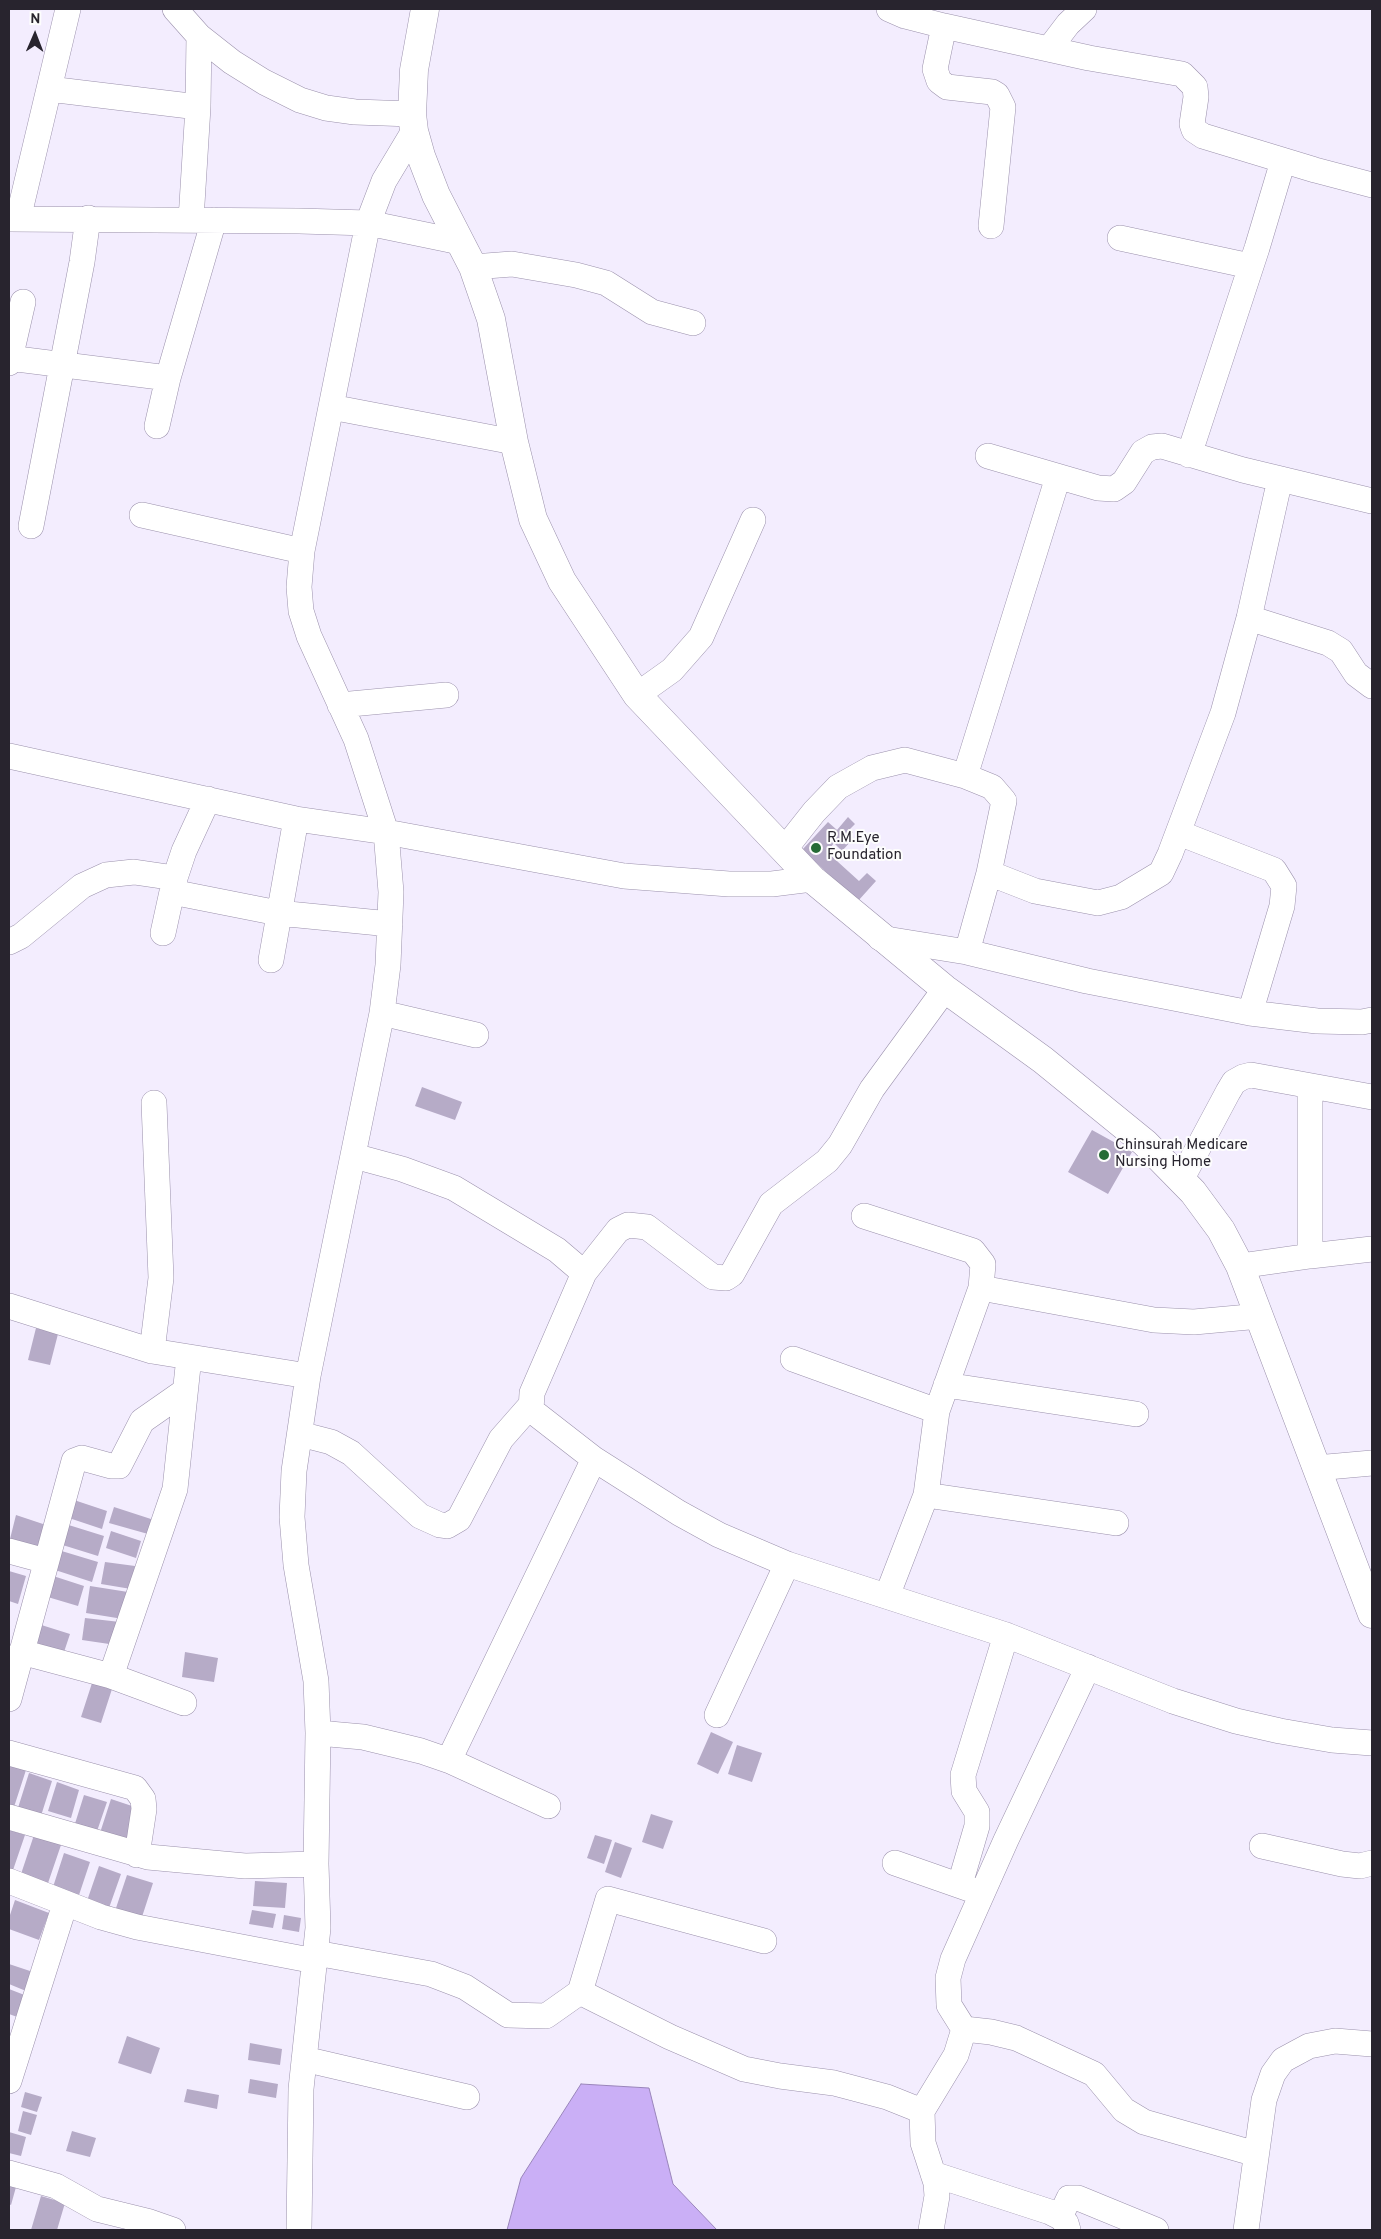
<!DOCTYPE html>
<html>
<head>
<meta charset="utf-8">
<style>
  body { margin:0 }
  #map { position:relative; width:1381px; height:2239px; overflow:hidden; background:#f3edfe; font-family:Overpass,sans-serif }
  canvas { display:block }
  .frame { position:absolute; inset:0; border:10px solid #28242e; pointer-events:none }
  .north { position:absolute; left:10px; top:10px; width:50px; height:50px; -webkit-text-stroke:4px #fdfdfd; paint-order:stroke; rotate:1deg; font-size:14px; font-weight:700; line-height:20px; text-align:center; color:#28242e }
  .north::after { content:''; display:block; margin:auto; width:18px; height:22px; background:#28242e; clip-path:polygon(50% 0,100% 100%,50% 72%,0 100%) }
</style>
</head>
<body>
<div id="map">
<canvas width="1381" height="2239"></canvas>
<div class="frame"></div>
<div class="north">N</div>
</div>
<script>
const c = document.querySelector('canvas').getContext('2d');
c.lineJoin = 'round';
function fillPath(path, color) { c.fillStyle = color; c.fill(path, 'evenodd'); }
const toPath = rows => new Path2D(rows.map(r => 'M' + r).join(''));
function trace(path, color, width, dash) { c.strokeStyle = color; c.lineWidth = width; c.lineCap = dash ? 'butt' : 'round'; c.setLineDash(dash || []); c.stroke(path); }
function write(font, color, halo, rows, align = 'center') {
  c.font = font + ' Overpass,sans-serif'; c.lineWidth = 4; c.setLineDash([]); c.textBaseline = 'middle'; c.strokeStyle = halo; c.fillStyle = color; for (const [text, x, y, turn = 0] of rows) {
    c.save(); c.translate(x, y); c.rotate((+turn || 0) * Math.PI / 180); c.textAlign = isNaN(turn) ? turn : align; if (halo) c.strokeText(text, 0, 0); c.fillText(text, 0, 0); c.restore();
  }
}
const water = toPath([
  [581,2084,649,2088,673,2184,717,2230,507,2230,521,2178,581,2084]
]);
fillPath(water, '#caaff6');
trace(water, '#9985ba', 1);
fillPath(toPath([
  [848,817,855,824,850,829,853,832,849,837,852,840,842,851,834,843,827,852,859,881,867,873,876,881,858,901,802,850,828,822,837,830],
  [422,1087,462,1102,455,1120,415,1106],
  [1092,1130,1132,1152,1108,1194,1068,1172],
  [36,1328,58,1334,50,1365,28,1360],
  [65,1497,107,1511,102,1529,60,1515],
  [114,1507,154,1520,148,1534,109,1523],
  [16,1515,49,1526,41,1553,9,1543],
  [59,1522,104,1536,98,1556,53,1542],
  [111,1531,141,1541,136,1558,106,1548],
  [55,1549,98,1562,92,1582,49,1568],
  [105,1562,135,1566,131,1589,101,1584],
  [9,1571,26,1576,18,1604,9,1601],
  [47,1574,84,1586,78,1606,41,1595],
  [90,1586,128,1592,123,1619,86,1613],
  [85,1618,120,1622,116,1645,82,1640],
  [35,1623,70,1634,64,1652,30,1641],
  [185,1652,218,1658,214,1682,182,1677],
  [92,1683,112,1689,101,1723,81,1717],
  [711,1732,733,1742,718,1774,697,1764],
  [737,1745,762,1753,752,1782,728,1774],
  [9,1764,26,1770,14,1807,9,1805],
  [29,1773,52,1781,40,1819,17,1811],
  [57,1782,79,1790,71,1818,48,1811],
  [84,1795,107,1802,95,1837,73,1830],
  [111,1799,138,1808,125,1847,98,1839],
  [651,1814,673,1821,663,1849,642,1842],
  [9,1830,25,1835,12,1873,9,1872],
  [34,1835,61,1845,47,1886,20,1877],
  [595,1835,612,1840,604,1864,587,1858],
  [615,1842,632,1848,621,1878,605,1872],
  [64,1853,90,1862,79,1895,53,1887],
  [99,1866,121,1874,109,1908,87,1901],
  [127,1875,153,1883,141,1920,115,1911],
  [255,1881,287,1883,285,1908,253,1906],
  [15,1900,49,1913,39,1940,9,1929,9,1918],
  [252,1910,276,1914,273,1928,249,1924],
  [284,1915,301,1918,299,1932,282,1929],
  [9,1964,33,1972,26,1991,9,1984],
  [9,1989,27,1996,20,2018,9,2014],
  [127,2036,160,2048,151,2074,118,2063],
  [250,2043,282,2049,280,2065,248,2060],
  [250,2079,278,2084,276,2098,248,2093],
  [187,2089,219,2095,217,2109,184,2102],
  [25,2092,42,2097,37,2112,21,2107],
  [23,2111,37,2115,31,2135,18,2131],
  [72,2131,96,2138,90,2157,66,2151],
  [9,2132,26,2137,21,2156,9,2153],
  [9,2185,16,2187,11,2205,9,2204],
  [41,2196,65,2203,57,2230,31,2230]
]), '#b6abc7');
const minor = toPath([
  [175,9,199,36,232,62,264,82,300,100,326,108,355,112,412,114],
  [889,9,905,16,944,26,1089,58,1182,74,1195,87,1196,97,1192,124,1194,130,1203,136,1315,170,1372,185],
  [944,26,935,69,939,81,947,87,992,92,997,95,1003,107,991,226],
  [1049,49,1068,24,1084,9],
  [49,89,198,107],
  [9,219,299,221,368,223,460,242],
  [18,219,68,9],
  [191,220,198,107,199,36],
  [1120,238,1250,266],
  [473,267,512,264,576,275,606,283,652,312,693,323],
  [9,358,168,378],
  [9,363,23,302],
  [331,407,514,442],
  [157,426,168,378,214,220],
  [1189,455,1257,248,1283,161],
  [988,456,1098,488,1114,489,1124,482,1143,452,1152,447,1162,446,1243,470,1372,501],
  [142,515,302,551],
  [31,526,82,262,88,218],
  [1249,618,1328,643,1341,651,1356,674,1372,686],
  [637,695,672,670,701,637,753,520],
  [340,705,446,695],
  [9,756,296,819,386,832,624,876,729,884,772,884,812,879],
  [965,776,992,787,1004,801,989,873,967,952],
  [1179,833,1274,870,1284,886,1282,906,1250,1013],
  [784,850,814,812,838,787,872,768,905,760,965,776,1058,477],
  [989,873,1035,891,1098,903,1121,897,1161,873,1170,854,1223,713,1249,618,1280,479],
  [172,892,278,913,390,924],
  [163,933,175,878,184,851,208,799],
  [880,938,967,952,1087,981,1250,1013,1317,1021,1362,1022,1372,1020],
  [9,942,21,936,82,886,106,875,134,872,175,878],
  [271,960,296,819],
  [382,1013,476,1035],
  [354,1156,402,1169,454,1188,557,1250,584,1273,532,1393,531,1410,594,1459,679,1513,719,1535,787,1564,1006,1635,1173,1701,1236,1721,1280,1731,1332,1740,1372,1743],
  [1181,1180,1228,1092,1234,1082,1243,1077,1251,1075,1372,1097],
  [864,1216,973,1251,983,1264,981,1288],
  [1310,1256,1310,1086],
  [1240,1266,1310,1256,1372,1249],
  [584,1273,618,1230,628,1225,647,1227,713,1277,726,1278,732,1274,771,1204,827,1161,840,1145,872,1089,945,989],
  [9,1306,152,1351,308,1376],
  [152,1351,161,1278,154,1103],
  [793,1359,937,1411],
  [946,1385,1136,1414],
  [300,1434,331,1442,351,1453,420,1516,440,1525,447,1526,459,1519,501,1439,530,1406],
  [1316,1468,1372,1463],
  [926,1495,1116,1523],
  [9,1551,46,1561],
  [887,1596,926,1495,937,1411,981,1288,1154,1320,1194,1322,1260,1316],
  [21,1652,111,1676,184,1703],
  [111,1676,175,1489,189,1357],
  [9,1699,74,1461,82,1458,111,1466,119,1466,142,1421,185,1391],
  [717,1715,787,1564],
  [318,1733,363,1737,421,1751,450,1761,548,1806],
  [9,1753,135,1788,143,1799,144,1809,137,1855],
  [449,1760,594,1459],
  [9,1817,148,1857,245,1866,316,1864],
  [1262,1846,1342,1864,1360,1866,1372,1863],
  [895,1863,975,1891],
  [9,1881,101,1917,137,1927,315,1961],
  [960,1884,977,1826,977,1812,964,1791,963,1775,1006,1635],
  [316,1953,431,1974,465,1987,508,2015,546,2016,580,1992,608,1899,764,1941],
  [580,1992,670,2037,744,2069,780,2076,834,2083,887,2097,922,2111],
  [964,2029,991,2032,1016,2038,1094,2074,1124,2110,1144,2122,1256,2154],
  [304,2059,467,2097],
  [9,2081,65,1904],
  [9,2173,56,2186,97,2209,150,2222,173,2230],
  [933,2174,1050,2212,1060,2217,1066,2223,1068,2230],
  [1060,2217,1069,2198,1078,2198,1156,2230],
  [299,2230,301,2089,318,1928,316,1864,318,1733,316,1681,296,1565,292,1517,294,1471,308,1376,382,1013,388,965,391,892,386,832,356,739,309,636,301,611,299,587,302,551,368,223,384,181,414,131],
  [931,2230,937,2196,936,2183,923,2143,922,2111,956,2055,964,2029,949,2005,948,1978,953,1959,1006,1840,1088,1667],
  [1246,2230,1264,2100,1273,2074,1283,2060,1309,2046,1335,2041,1372,2044]
]);
const major = toPath([
  [425,9,414,70,412,114,414,131,421,156,436,195,473,267,491,319,514,442,533,519,562,581,637,695,812,879,945,989,1043,1060,1145,1143,1193,1192,1221,1230,1240,1266,1372,1614]
]);
trace(minor, '#9b91ac', 26);
trace(major, '#9b91ac', 29);
trace(minor, '#fff', 25);
trace(major, '#fff', 28);
for (const [x, y, r, color] of [
  [816,848,6,"#266b36"],
  [1104,1155,6,"#266b36"]
]) { const dot = new Path2D(); dot.arc(x, y, r, 0, 2 * Math.PI); c.fillStyle = color; c.fill(dot); trace(dot, '#fdfdfd', 2); }
write('15px', '#28242e', '#fdfdfd', [
  ["R.M.Eye",827,839],
  ["Foundation",827,856],
  ["Chinsurah Medicare",1115,1146],
  ["Nursing Home",1115,1163]
], 'left');
</script>
</body>
</html>
